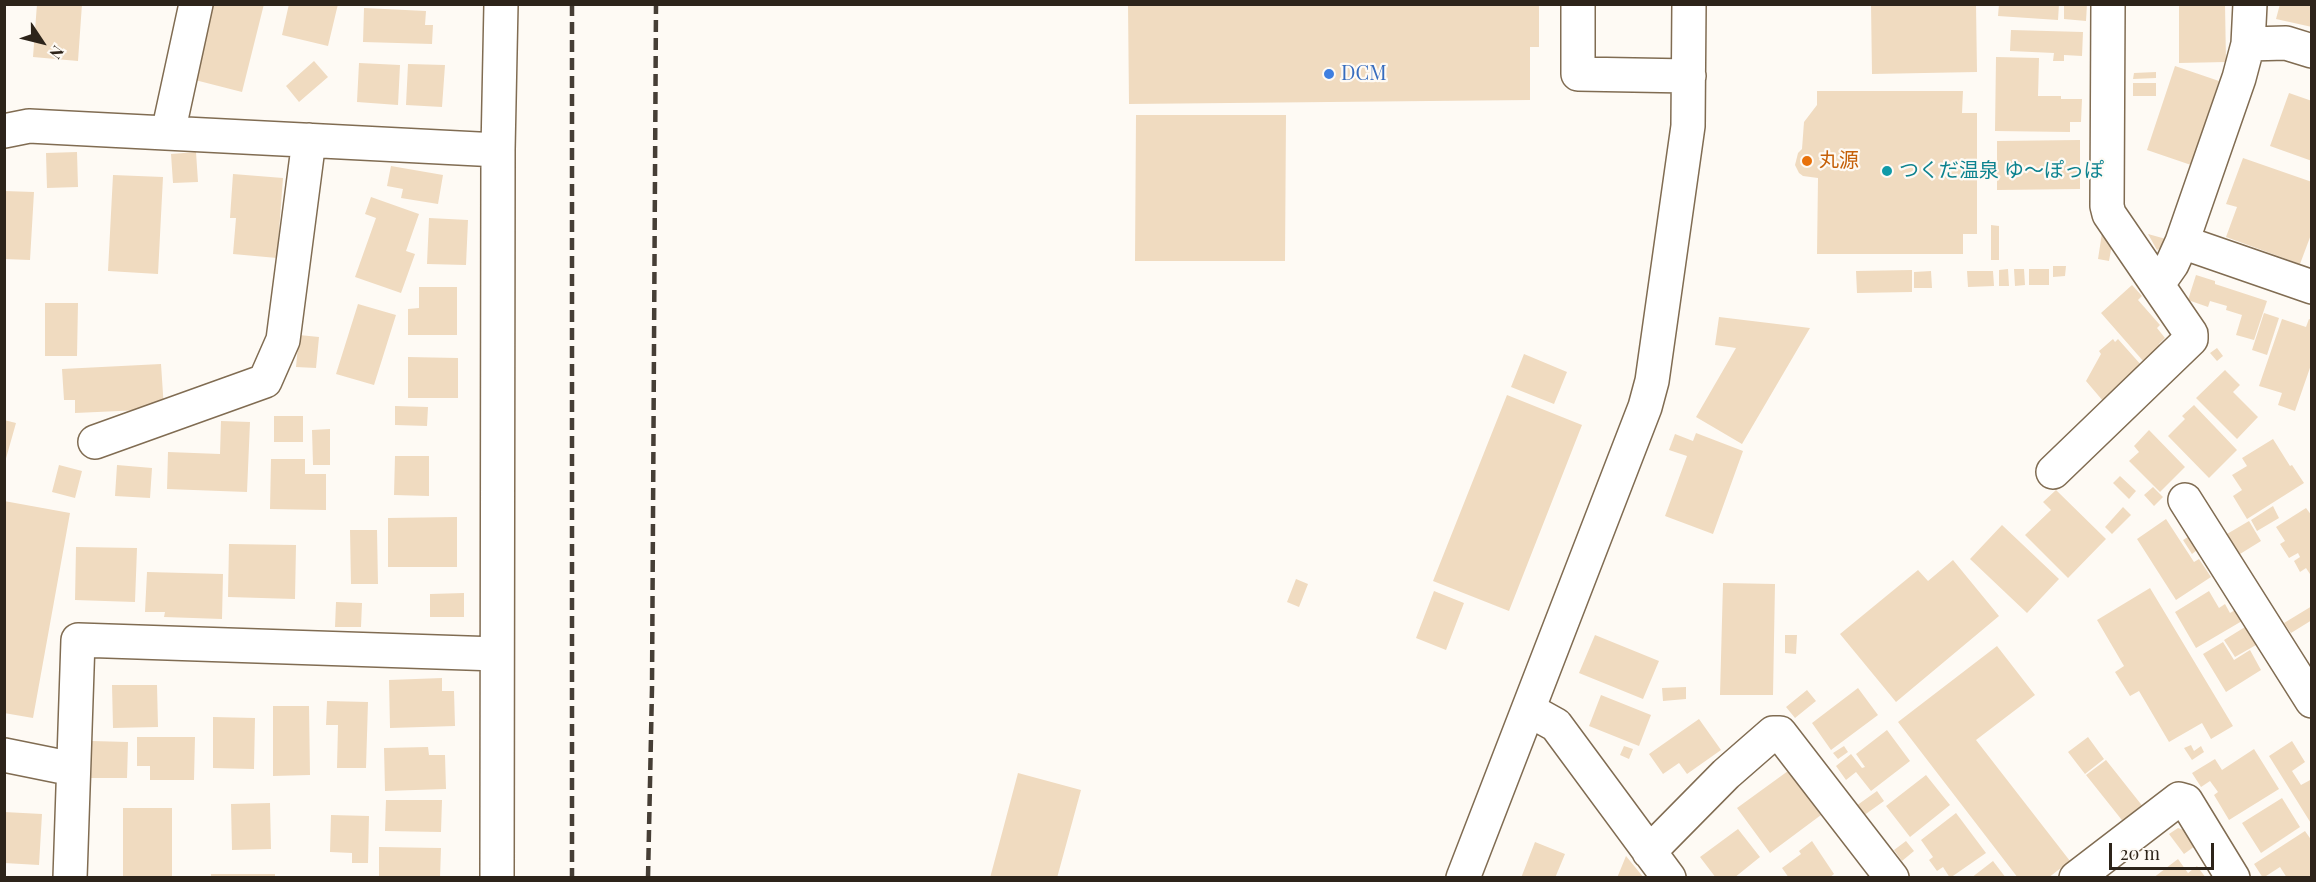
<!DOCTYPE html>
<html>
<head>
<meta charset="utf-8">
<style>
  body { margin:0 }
  #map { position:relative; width:2316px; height:882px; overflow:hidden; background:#fefaf4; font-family:"Playfair Display",serif }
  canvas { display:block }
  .frame { position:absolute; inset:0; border:6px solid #2d241a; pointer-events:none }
  .north { position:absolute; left:12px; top:12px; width:60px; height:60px; -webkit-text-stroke:4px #fefaf4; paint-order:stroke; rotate:125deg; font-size:16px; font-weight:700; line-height:24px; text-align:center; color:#2d241a }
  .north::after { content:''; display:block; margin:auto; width:21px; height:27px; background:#2d241a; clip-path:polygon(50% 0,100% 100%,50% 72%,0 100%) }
  .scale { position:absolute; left:2109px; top:843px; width:105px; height:27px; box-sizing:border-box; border:3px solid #2d241a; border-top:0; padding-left:8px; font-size:18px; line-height:21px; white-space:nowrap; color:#2d241a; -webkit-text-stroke:4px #fefaf4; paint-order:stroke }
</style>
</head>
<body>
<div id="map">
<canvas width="2316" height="882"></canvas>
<div class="frame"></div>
<div class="north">N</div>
<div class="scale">20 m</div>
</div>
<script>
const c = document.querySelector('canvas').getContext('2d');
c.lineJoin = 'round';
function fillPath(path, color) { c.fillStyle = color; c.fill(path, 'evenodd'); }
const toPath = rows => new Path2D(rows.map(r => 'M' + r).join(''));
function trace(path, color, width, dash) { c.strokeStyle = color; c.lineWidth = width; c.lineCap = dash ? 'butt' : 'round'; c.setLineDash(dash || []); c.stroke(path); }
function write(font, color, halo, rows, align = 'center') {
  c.font = font + ' "Playfair Display","Noto Sans JP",serif'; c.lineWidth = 4.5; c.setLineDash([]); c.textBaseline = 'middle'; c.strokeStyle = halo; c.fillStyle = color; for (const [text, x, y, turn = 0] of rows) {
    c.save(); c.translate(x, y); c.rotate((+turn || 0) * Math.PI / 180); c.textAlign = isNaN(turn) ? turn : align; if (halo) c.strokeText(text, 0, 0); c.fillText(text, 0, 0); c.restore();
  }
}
fillPath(toPath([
  [37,4,82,4,78,61,33,57],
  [213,4,264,4,242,92,195,80],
  [289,4,338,4,328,46,282,35],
  [1128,4,1539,4,1539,47,1530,47,1530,100,1129,104],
  [1871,4,1976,4,1977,72,1872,74],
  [1999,4,2059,4,2058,20,1998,16],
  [2064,4,2087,4,2086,21,2064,19],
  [2179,4,2225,4,2226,62,2179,63],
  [2280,4,2312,4,2312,27,2276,19],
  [364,8,426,11,425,25,433,25,432,44,363,42],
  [2011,30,2083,32,2082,56,2064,55,2064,61,2053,61,2054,53,2010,51],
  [1996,57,2039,58,2038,96,2061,96,2061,99,2082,99,2081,122,2070,122,2070,132,1995,131],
  [314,61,328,77,299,102,286,86],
  [359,63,400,65,398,105,357,102],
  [408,64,445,65,442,107,406,105],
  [2175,66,2219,81,2191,165,2147,150],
  [2156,72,2156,78,2133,79,2134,73],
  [2133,83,2156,83,2156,96,2133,96],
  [1817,91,1963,91,1962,113,1977,113,1977,234,1963,234,1963,254,1817,254,1818,178,1803,176,1799,173,1795,165,1798,153,1802,149,1804,122,1817,105],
  [2289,93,2312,101,2312,161,2270,146],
  [1136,115,1286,115,1285,261,1135,261],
  [2080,140,2080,189,1997,190,1997,141],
  [77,152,78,187,47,188,46,153],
  [196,152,198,182,173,183,171,154],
  [2243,158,2312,182,2312,232,2300,264,2226,237,2237,207,2226,204],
  [391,166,443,175,438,204,401,198,403,189,387,186],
  [233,174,283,178,277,258,233,254,236,218,230,218],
  [113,175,163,177,158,274,108,271],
  [4,191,34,192,30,260,4,259],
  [371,197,419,214,406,251,415,254,401,293,355,277,376,218,365,214],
  [429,218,468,220,466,265,427,264],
  [1991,225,1999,226,1999,260,1991,260],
  [2102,233,2112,244,2109,261,2098,259],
  [2148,234,2166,239,2163,247,2157,250],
  [2053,266,2066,266,2065,276,2053,277],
  [2008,269,2009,286,1999,286,1999,270],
  [2014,269,2024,269,2025,285,2015,286],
  [2029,269,2049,269,2049,285,2029,285],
  [1912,270,1912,292,1857,293,1856,271],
  [1931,271,1932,288,1914,288,1914,272],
  [1967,271,1993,271,1994,286,1968,287],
  [2196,275,2215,281,2215,284,2267,301,2254,340,2236,335,2242,315,2226,310,2227,306,2210,301,2208,307,2188,300],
  [2132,285,2142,296,2138,300,2160,325,2157,328,2165,338,2159,344,2162,347,2144,362,2101,313],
  [419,287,457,287,457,335,408,335,408,309,419,308],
  [45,303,78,303,77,356,45,356],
  [358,304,396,315,374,385,336,374],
  [2264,313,2279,318,2267,355,2252,350],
  [1719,317,1810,328,1742,444,1696,417,1736,348,1715,345],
  [2282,319,2306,327,2309,319,2312,320,2312,362,2295,411,2278,405,2282,393,2259,386],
  [299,335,319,337,316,368,296,367],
  [2113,339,2115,342,2118,339,2142,366,2103,401,2086,381,2101,354,2099,351],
  [2217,348,2223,356,2217,361,2210,353],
  [1524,354,1567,372,1554,404,1511,387],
  [408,357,458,358,458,398,408,398],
  [161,364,164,409,75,413,75,400,64,400,62,369],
  [2225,370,2240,385,2233,392,2258,417,2237,439,2196,398],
  [1507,395,1582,425,1509,611,1433,581],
  [2194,405,2237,450,2209,478,2168,436,2185,419,2182,416],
  [395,406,428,407,427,426,395,425],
  [274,416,303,416,303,442,274,442],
  [4,420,16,423,5,462,4,462],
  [221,421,250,422,247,492,167,489,168,452,220,454],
  [330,429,330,465,313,465,312,430],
  [2149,430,2185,467,2160,492,2129,461,2139,452,2134,446],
  [1696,433,1743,451,1713,534,1665,516,1687,456,1669,450,1675,434,1693,441],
  [2273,439,2290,466,2292,465,2304,483,2247,519,2233,496,2242,490,2232,475,2247,466,2242,458],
  [395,456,429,456,429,496,394,495],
  [271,459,305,459,305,474,326,474,326,510,270,509],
  [59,465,82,471,75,498,52,492],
  [117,465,152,468,150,498,115,496],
  [2120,476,2136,491,2129,499,2113,483],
  [2153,487,2163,497,2154,506,2144,495],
  [2056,490,2106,539,2068,578,2025,535,2051,510,2043,502],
  [4,501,70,513,33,718,4,713],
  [2273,506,2279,518,2257,531,2251,520],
  [2123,507,2131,515,2112,534,2105,527],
  [2306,508,2312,516,2312,577,2306,568,2300,572,2294,561,2300,557,2298,553,2289,558,2280,544,2285,541,2276,527],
  [457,517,457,567,388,567,388,518],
  [2166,519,2194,562,2199,559,2211,577,2176,600,2137,539],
  [2249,521,2261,541,2240,554,2227,534],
  [2002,525,2059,579,2027,613,1970,559],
  [350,530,377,530,378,584,351,584],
  [2188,537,2197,550,2192,554,2183,540],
  [229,544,296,545,295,599,228,597],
  [76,547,137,548,135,602,75,600],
  [1953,560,1999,616,1896,702,1840,634,1918,570,1928,581],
  [147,572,223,574,222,619,164,617,165,612,145,612],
  [1296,579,1308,584,1299,607,1287,602],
  [1723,583,1775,584,1773,695,1720,695],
  [2150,588,2233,726,2211,739,2202,723,2169,742,2139,691,2130,696,2115,672,2124,666,2097,620],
  [1434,591,1464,603,1446,650,1416,638],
  [2209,591,2219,608,2225,604,2230,613,2235,610,2242,621,2196,648,2175,612],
  [464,593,464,617,430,617,430,594],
  [336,602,362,603,361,627,335,627],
  [2312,606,2312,620,2291,633,2284,623],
  [2245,627,2256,645,2235,657,2224,640],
  [1595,635,1659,661,1643,699,1579,673],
  [1785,635,1797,635,1796,654,1785,653],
  [2223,642,2234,660,2250,650,2261,670,2226,692,2203,654],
  [1997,646,2035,695,1976,740,2070,861,2048,878,2018,878,1898,722],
  [442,678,442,691,454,691,455,726,390,728,389,680],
  [112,685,157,685,158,727,113,728],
  [1686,687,1686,699,1663,701,1662,688],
  [1858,688,1878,715,1831,750,1812,723],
  [1807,690,1816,701,1795,718,1786,707],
  [1601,695,1651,715,1639,746,1589,726],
  [327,701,368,702,366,768,337,768,338,725,326,725],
  [273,706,309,706,310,775,273,776],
  [213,717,255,718,254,769,213,768],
  [1699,719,1721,750,1687,774,1679,763,1663,774,1649,754],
  [1887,730,1910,761,1871,791,1856,772,1846,780,1836,766,1851,754,1862,768,1865,767,1856,754],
  [137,737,195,737,194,780,150,780,150,766,137,766],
  [2088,737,2104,759,2085,774,2068,752],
  [92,741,128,742,127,778,91,778],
  [2292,741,2305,762,2292,771,2301,785,2312,779,2312,825,2269,756],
  [2191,745,2194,751,2201,746,2204,752,2192,760,2184,748],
  [1624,746,1633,749,1629,759,1620,755],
  [1844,746,1848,752,1838,759,1833,753],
  [428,747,429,755,445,755,446,789,385,791,384,748],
  [2254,749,2279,789,2229,820,2214,795,2218,792,2210,781,2201,787,2192,773,2215,759,2222,770],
  [2106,760,2144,808,2125,824,2086,775],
  [1788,771,1821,815,1770,853,1737,808],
  [1018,773,1081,790,1057,878,990,878],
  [1926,775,1950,805,1910,837,1886,806],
  [1877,791,1884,801,1863,816,1856,806],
  [2282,798,2300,827,2261,853,2242,823],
  [386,800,442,800,441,832,385,831],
  [270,803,271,849,232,850,231,804],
  [123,808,172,808,172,878,123,878],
  [4,812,42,814,39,865,4,863],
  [1956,813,1986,853,1950,878,1943,867,1937,871,1929,860,1933,857,1921,840],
  [331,815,369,816,368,863,352,863,352,853,330,852],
  [2178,828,2184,830,2195,846,2184,854,2169,834],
  [1738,829,1760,857,1734,878,1716,878,1700,857],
  [2305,831,2312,841,2312,878,2287,878,2280,867,2263,878,2254,864],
  [1812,841,1834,874,1829,878,1789,878,1782,868,1801,854,1799,851],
  [1906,841,1914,851,1902,861,1894,850],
  [1535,842,1565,854,1555,878,1521,878],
  [379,847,441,848,440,878,379,878],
  [1626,856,1644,878,1617,878],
  [2178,859,2188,873,2197,866,2206,878,2153,878],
  [1993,861,2006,878,1971,878],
  [211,874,275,874,275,878,211,878]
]), '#f0dbc0');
const minor = toPath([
  [1578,4,1578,74,1689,76],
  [2248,44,2286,43,2312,51],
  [4,131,29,126,498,150],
  [168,133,196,4],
  [2182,242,2312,287],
  [2158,284,2172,264,2182,242,2239,78,2248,44,2250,4],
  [95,442,265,381,283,340,309,140],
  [2053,472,2191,339,2191,334,2109,214,2107,206,2108,4],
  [2185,500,2312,701],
  [1529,710,1556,725,1669,878],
  [4,755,73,769],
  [1649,852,1726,774,1773,733,1780,733,1892,878],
  [70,878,78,640,497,654],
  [497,878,498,150,501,4],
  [1463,878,1645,407,1652,381,1688,126,1689,4],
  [2076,878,2179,799,2186,801,2233,878]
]);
trace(minor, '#806c52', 36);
trace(minor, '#fff', 33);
trace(toPath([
  [572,4,572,878],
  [648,878,652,689,656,4]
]), '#463e35', 4.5, [12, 6]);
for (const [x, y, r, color] of [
  [1329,74,6,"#3f7fe0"],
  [1807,161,6,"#e8710a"],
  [1887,171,6,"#0f9aa8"]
]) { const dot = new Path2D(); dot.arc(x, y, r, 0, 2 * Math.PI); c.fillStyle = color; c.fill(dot); trace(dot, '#fefaf4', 2); }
write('20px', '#366cbe', '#fefaf4', [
  ["DCM",1341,74]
], 'left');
write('20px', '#c56008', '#fefaf4', [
  ["丸源",1819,161]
], 'left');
write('20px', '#0d838f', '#fefaf4', [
  ["つくだ温泉 ゆ～ぽっぽ",1899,171]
], 'left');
</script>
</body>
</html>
